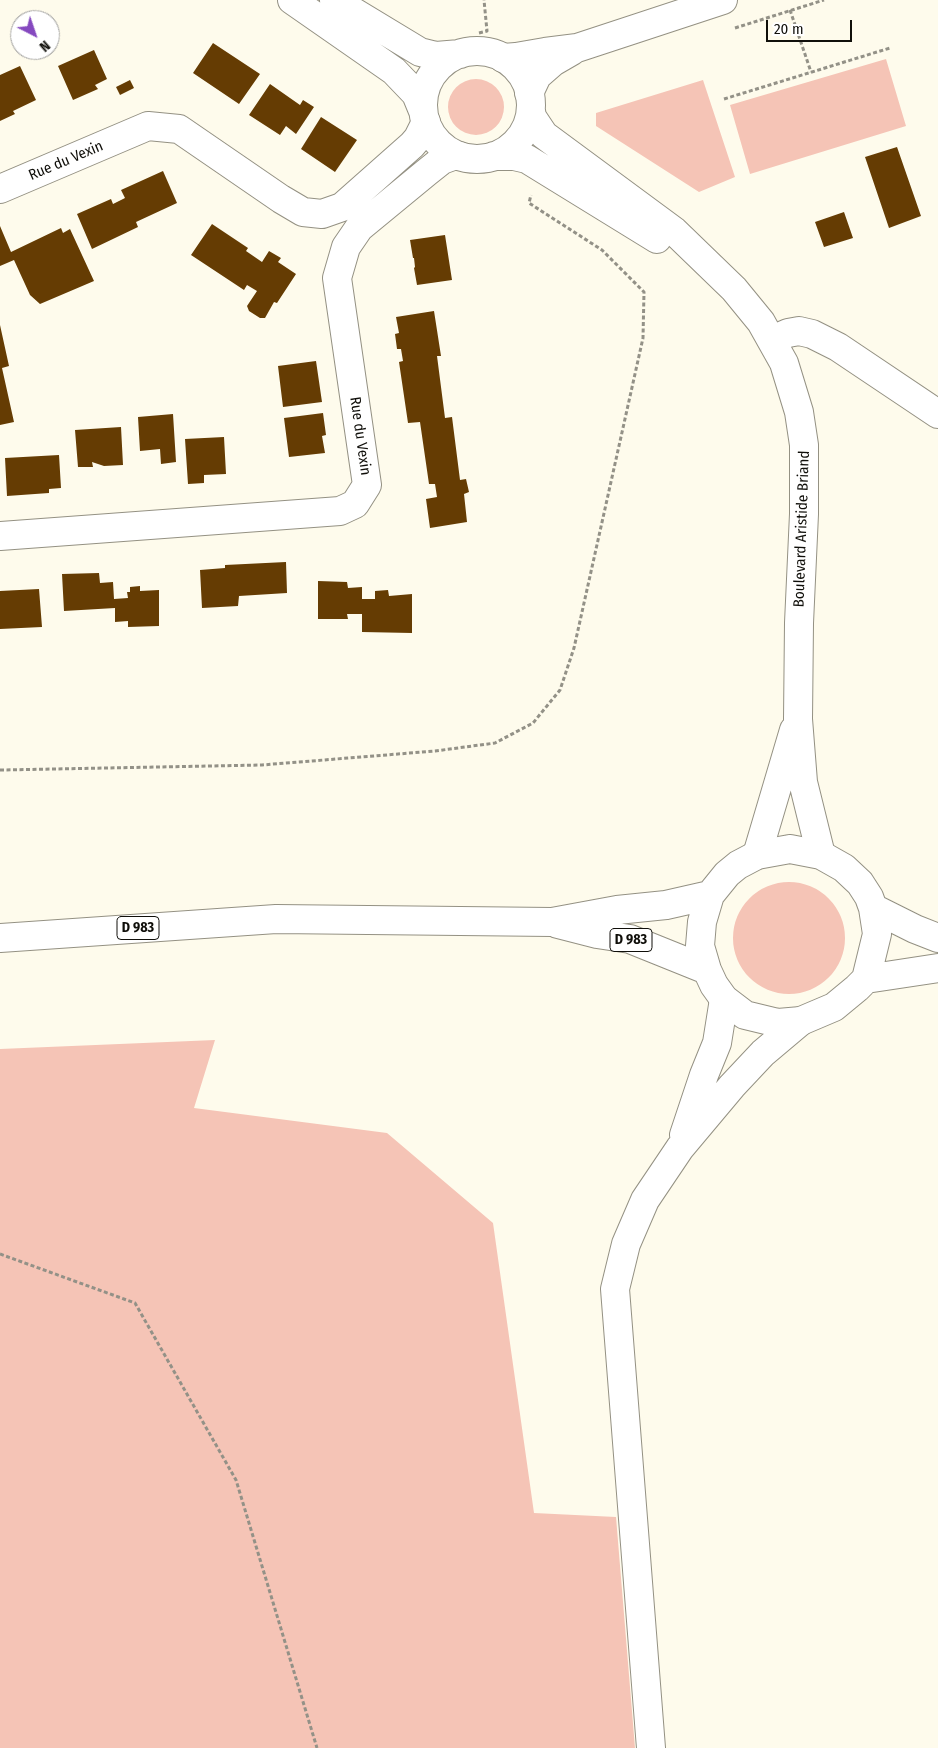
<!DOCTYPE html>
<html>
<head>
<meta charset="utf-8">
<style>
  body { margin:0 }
  #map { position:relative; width:938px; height:1748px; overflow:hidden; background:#fefbec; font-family:"Fira Sans Condensed",sans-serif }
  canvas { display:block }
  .north { position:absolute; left:10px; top:10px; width:50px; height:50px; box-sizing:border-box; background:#fff; border:1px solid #9f9f9d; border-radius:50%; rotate:139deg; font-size:14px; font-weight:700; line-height:20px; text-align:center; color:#100f0a }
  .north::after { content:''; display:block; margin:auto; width:18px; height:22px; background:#8549bf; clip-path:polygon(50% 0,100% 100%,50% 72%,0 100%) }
  .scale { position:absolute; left:766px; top:20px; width:86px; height:22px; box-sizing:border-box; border:2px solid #100f0a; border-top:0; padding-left:6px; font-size:15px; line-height:18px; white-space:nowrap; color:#100f0a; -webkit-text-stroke:4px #fff; paint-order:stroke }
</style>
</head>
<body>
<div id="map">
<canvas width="938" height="1748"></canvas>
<div class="north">N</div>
<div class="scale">20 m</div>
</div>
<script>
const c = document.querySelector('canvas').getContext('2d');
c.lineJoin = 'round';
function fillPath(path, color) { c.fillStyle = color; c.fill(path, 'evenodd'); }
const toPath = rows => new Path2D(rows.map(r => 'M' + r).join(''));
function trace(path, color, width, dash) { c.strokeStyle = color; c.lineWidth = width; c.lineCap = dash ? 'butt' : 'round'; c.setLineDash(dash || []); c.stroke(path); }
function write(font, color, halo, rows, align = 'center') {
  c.font = font + ' "Fira Sans Condensed",sans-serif'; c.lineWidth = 5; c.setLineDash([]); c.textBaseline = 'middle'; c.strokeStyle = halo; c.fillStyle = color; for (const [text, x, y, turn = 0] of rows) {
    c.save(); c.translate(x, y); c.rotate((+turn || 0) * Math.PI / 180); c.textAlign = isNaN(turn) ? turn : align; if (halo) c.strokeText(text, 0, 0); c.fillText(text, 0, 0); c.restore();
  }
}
fillPath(toPath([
  [886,59,906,126,750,174,730,105],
  '448 107a28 28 0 1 1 56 0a28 28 0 1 1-56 0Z',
  [703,80,735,177,699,192,596,126,596,113],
  '733 938a56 56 0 1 1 112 0a56 56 0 1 1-112 0Z',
  [215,1040,194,1108,387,1133,493,1223,534,1513,616,1517,635,1748,0,1748,0,1049]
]), '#f5c4b6');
fillPath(toPath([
  [213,43,260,74,239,104,193,73],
  [94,50,107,79,95,85,98,89,73,100,58,66],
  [20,66,36,100,13,111,15,114,0,121,0,75],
  [130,80,134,88,120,95,116,87],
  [270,84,300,105,303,100,314,107,296,134,286,126,280,135,249,115],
  [321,117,357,140,335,172,301,149],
  [897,147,921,216,889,228,865,157],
  [163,171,177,203,136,222,138,227,92,249,77,214,111,199,113,204,125,198,121,190],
  [844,212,853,238,824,247,815,222],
  [212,224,248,248,246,251,262,262,269,251,281,258,278,262,296,274,277,303,274,302,265,318,260,318,249,311,247,306,257,291,247,285,244,290,191,255],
  [0,226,11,252,61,228,63,233,70,229,94,281,40,304,30,295,14,260,0,266],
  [445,235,452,280,417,285,414,268,415,267,414,258,413,258,410,240],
  [434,311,441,356,437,356,445,418,452,417,460,480,466,479,469,492,464,494,467,522,430,528,426,499,437,497,435,484,429,484,420,422,408,423,399,362,403,361,401,349,397,349,395,334,399,333,396,317],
  [0,325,9,366,2,368,14,422,0,425],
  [316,361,322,402,283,407,278,366],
  [323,413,326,435,322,436,325,453,289,457,284,418],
  [173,414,176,462,161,464,160,449,140,451,138,417],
  [121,427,123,465,104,466,92,462,93,467,78,467,75,430],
  [224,437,226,474,204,475,204,483,188,484,185,439],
  [59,455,61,488,49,489,49,493,7,496,5,458],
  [286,562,287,593,239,596,238,606,202,608,200,570,225,568,225,565],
  [99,573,100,583,113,582,114,599,128,598,127,592,130,592,130,587,140,586,140,591,159,590,159,626,128,627,128,621,115,622,115,608,64,611,62,574],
  [318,581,347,582,348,588,362,587,362,599,375,599,375,591,388,590,389,596,412,594,412,633,362,632,362,614,347,614,348,619,318,619],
  [39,589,42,627,0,629,0,591]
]), '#653c03');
const street = toPath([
  [503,58,516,57,545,52,577,48,723,0],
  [529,93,537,76,553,62,572,51],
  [0,189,148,126,179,129,281,199,303,212,322,214,342,207,412,145,418,138,426,122],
  [772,340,788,333,799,331,812,334,838,347,938,414],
  [0,536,340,511,355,504,367,485,337,278,346,247,359,228,427,172,442,160,453,156,459,156],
  [684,1135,704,1075,717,1043,724,999],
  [651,1748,615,1289,626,1244,645,1200,680,1148,732,1086,763,1053,801,1021]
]);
const secondary = toPath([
  [292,0,394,71,416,94,423,111],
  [334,0,420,52,436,56,460,54],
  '423 105a54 54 0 1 1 108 0a54 54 0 1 1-108 0Z',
  [531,111,532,117,544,135,674,231,734,289,761,322,784,363,799,412,804,445,804,514,799,623,798,719,803,782,821,855],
  [494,156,514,156,527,159,657,239],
  [757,855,794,730]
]);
const primary = toPath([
  [790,849,821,855,844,868,860,883,869,897,873,908,877,934,866,979,857,988,834,1007,801,1021,778,1023,745,1015,724,999,714,985,707,970,700,946,702,922,710,895,727,874,738,865,757,855,790,849],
  [873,908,915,929,938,938],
  [558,924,597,934,630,939,707,970],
  [0,938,276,919,552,922,617,910,666,905,710,895],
  [866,979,938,968]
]);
trace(street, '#949183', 30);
trace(secondary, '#949183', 30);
trace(primary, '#949183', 30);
trace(toPath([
  [790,10,811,72],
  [735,28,824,0],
  [479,33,487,31,484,0],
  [724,99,890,48],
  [0,770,262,765,435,751,495,743,533,723,560,690,574,648,643,338,644,292,602,250,529,203,531,195],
  [0,1254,135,1303,236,1480,317,1748]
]), '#939187', 3, [4, 2.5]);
trace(street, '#fff', 28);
trace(secondary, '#fff', 28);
trace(primary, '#fff', 28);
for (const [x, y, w] of [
  [138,928,42],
  [631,940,42]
]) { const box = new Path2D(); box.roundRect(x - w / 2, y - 11.5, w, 23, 4); c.fillStyle = '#fff'; c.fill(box); trace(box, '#100f0a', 1); }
write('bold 14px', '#100f0a', null, [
  ["D 983",138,928],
  ["D 983",631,940]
]);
write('15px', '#100f0a', '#fff', [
  ["Rue du Vexin",66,161,-23],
  ["Rue du Vexin",360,436,82],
  ["Boulevard Aristide Briand",802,529,-88]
]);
</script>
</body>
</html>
